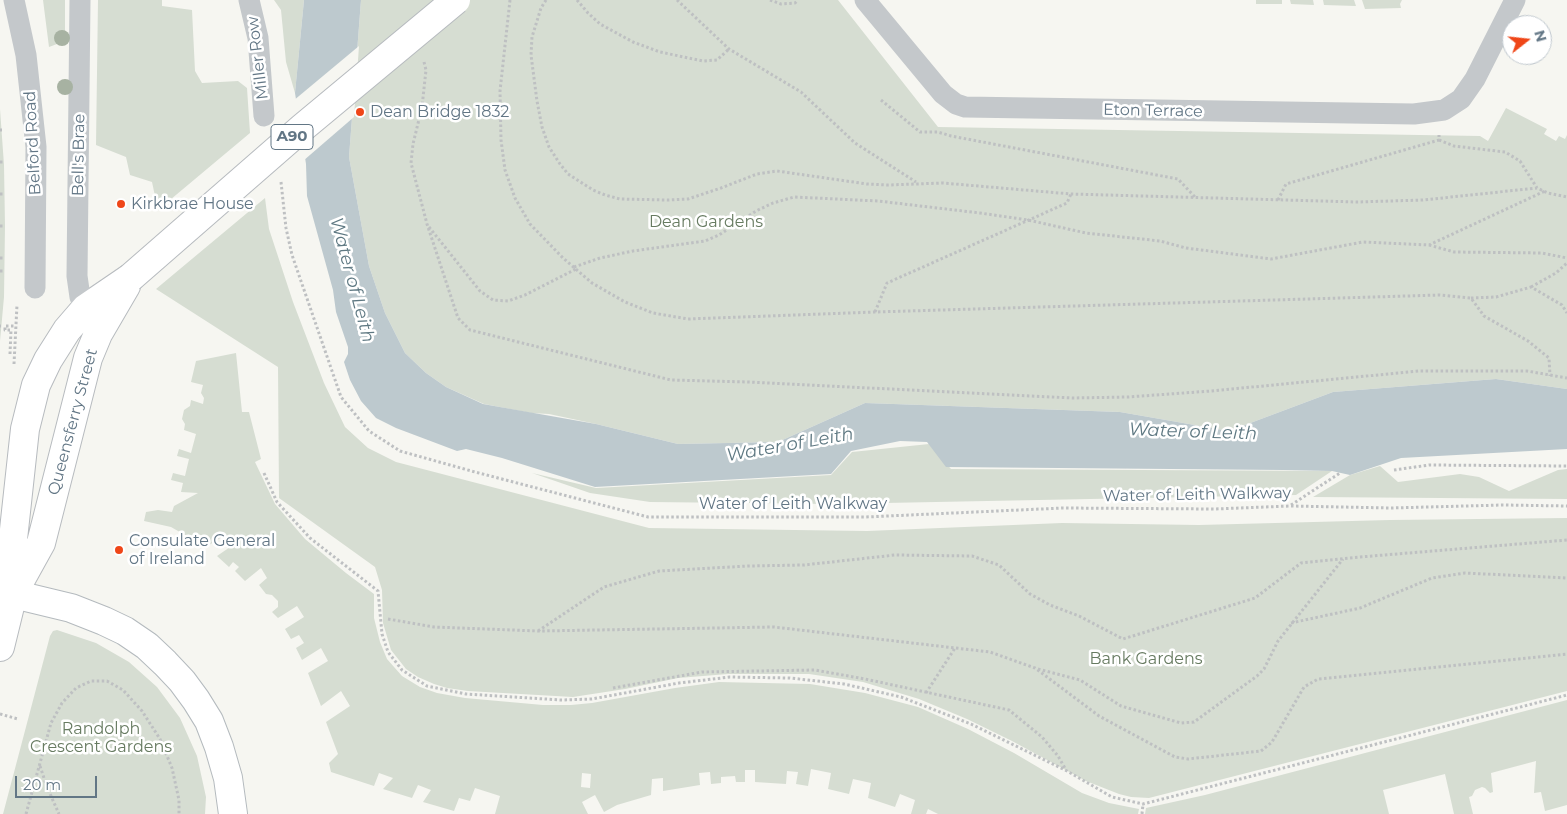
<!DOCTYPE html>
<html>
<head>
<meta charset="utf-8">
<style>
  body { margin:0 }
  #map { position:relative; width:1567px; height:814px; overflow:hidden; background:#f6f6f1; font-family:Montserrat,sans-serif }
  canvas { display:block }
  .north { position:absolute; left:1502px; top:15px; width:50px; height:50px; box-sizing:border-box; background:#fff; border:1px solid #c0c8ce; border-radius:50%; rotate:74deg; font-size:14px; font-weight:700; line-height:20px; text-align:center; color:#627685 }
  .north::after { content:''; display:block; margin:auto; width:18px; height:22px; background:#ef4618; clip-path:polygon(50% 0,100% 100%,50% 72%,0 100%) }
  .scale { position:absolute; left:15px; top:776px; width:82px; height:22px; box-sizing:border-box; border:2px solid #627685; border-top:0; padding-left:6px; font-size:15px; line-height:18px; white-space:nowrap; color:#627685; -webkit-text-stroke:4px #fff; paint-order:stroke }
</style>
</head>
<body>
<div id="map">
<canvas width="1567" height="814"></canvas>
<div class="north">N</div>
<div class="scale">20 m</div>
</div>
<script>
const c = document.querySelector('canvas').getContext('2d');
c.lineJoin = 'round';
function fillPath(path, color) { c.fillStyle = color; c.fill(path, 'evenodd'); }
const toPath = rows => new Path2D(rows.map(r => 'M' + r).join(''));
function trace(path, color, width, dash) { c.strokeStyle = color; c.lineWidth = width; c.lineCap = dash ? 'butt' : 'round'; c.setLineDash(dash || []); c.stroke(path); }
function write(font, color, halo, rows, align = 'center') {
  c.font = font + ' Montserrat,sans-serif'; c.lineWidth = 5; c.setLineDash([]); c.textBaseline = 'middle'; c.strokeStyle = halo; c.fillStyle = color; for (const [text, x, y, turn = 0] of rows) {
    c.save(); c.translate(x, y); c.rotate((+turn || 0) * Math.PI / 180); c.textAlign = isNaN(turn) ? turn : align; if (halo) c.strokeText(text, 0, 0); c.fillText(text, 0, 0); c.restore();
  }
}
fillPath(toPath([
  [43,0,65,0,65,41,49,47],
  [98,0,162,0,162,6,192,10,195,71,202,83,238,81,247,88,250,133,158,210,152,182,130,175,126,157,96,145],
  [274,0,304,0,295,93,286,62,281,10],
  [361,0,838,0,938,127,1480,136,1488,141,1506,108,1547,129,1544,134,1556,141,1559,136,1565,139,1567,135,1567,389,1496,379,1333,392,1229,431,1120,412,865,403,778,442,678,444,596,424,549,414,531,413,484,404,446,387,426,373,405,353,385,313,369,266,349,157],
  [1256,0,1282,0,1282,4,1256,4],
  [1290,0,1313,0,1314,5,1291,4],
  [1323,0,1354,0,1356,6,1324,5],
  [1362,0,1402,0,1400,4,1401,8,1365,9],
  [0,109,4,165,5,226,4,297,0,341],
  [265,198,269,229,293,302,324,383,345,427,368,448,396,462,649,528,867,531,1062,523,1199,525,1390,520,1567,518,1567,691,1149,798,1131,797,1119,794,1086,781,1012,741,967,719,919,699,863,682,809,674,728,674,678,678,625,689,573,697,468,691,447,688,434,684,418,677,406,669,391,650,383,623,382,590,375,567,279,498,278,367,156,289],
  [236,353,242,412,249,412,261,459,255,462,275,504,305,539,346,573,374,594,374,618,380,642,387,659,402,676,420,687,437,693,465,698,543,705,571,705,592,703,675,688,719,682,810,684,865,693,918,707,968,729,1014,753,1082,793,1109,803,1139,809,1138,814,938,814,928,809,926,814,911,814,915,800,900,794,895,807,868,798,871,783,853,779,849,794,828,789,831,773,811,769,808,786,796,784,798,772,787,771,786,784,755,782,755,770,745,770,745,782,736,782,735,776,721,777,721,783,711,784,710,772,699,773,700,785,663,791,663,778,652,779,651,795,617,805,604,812,595,795,582,802,588,814,495,814,500,796,475,788,470,801,459,798,454,811,423,802,431,790,418,785,412,798,383,789,393,778,379,773,374,786,331,772,329,763,338,754,326,722,350,706,341,691,321,706,308,673,328,661,321,648,302,660,296,648,304,643,299,635,291,639,285,629,304,617,297,606,278,618,272,612,278,607,278,601,272,595,266,594,259,585,267,578,261,568,245,581,235,571,239,567,233,562,229,567,217,556,233,545,225,535,206,547,171,527,144,521,146,512,158,510,172,512,174,506,198,493,181,492,183,483,171,480,173,473,185,476,189,459,177,456,179,449,191,453,196,434,184,430,185,424,182,419,184,410,190,406,191,400,203,404,204,398,201,393,203,385,191,382,196,361],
  [582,773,591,774,590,788,581,787],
  [929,444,951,469,1332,471,1296,495,833,504,650,502,590,493,532,473,596,488,831,475,852,452],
  [1380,466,1398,482,1460,474,1479,477,1509,491,1558,470,1567,469,1567,499,1313,497,1350,475],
  [57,630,96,643,129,662,157,687,180,718,197,756,206,797,205,814,3,814,50,636,53,631],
  [1567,700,1567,805,1545,811,1541,792,1534,793,1536,761,1491,773,1493,792,1490,793,1485,788,1482,787,1475,790,1472,796,1469,797,1473,814,1454,814,1445,774,1383,790,1389,814,1145,814,1146,808,1205,795]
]), '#d6ddd2');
fillPath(toPath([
  [304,0,361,0,349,157,369,266,385,313,405,353,426,373,446,387,483,404,596,424,678,444,778,442,865,403,1120,412,1229,431,1333,392,1496,379,1567,389,1567,449,1401,458,1350,475,1332,471,1283,470,946,467,927,442,900,441,851,451,831,474,595,487,502,458,466,449,457,451,396,428,376,418,361,401,350,380,344,362,348,354,348,347,336,312,333,290,307,196,306,164,295,93]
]), '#bdc9ce');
fillPath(toPath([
  [359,46,354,117,303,161,293,101]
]), '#f6f6f1');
const secondary = toPath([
  [13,594,71,608,104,621,125,631,147,646,165,663,182,681,196,700,209,721,219,747,228,778,233,814]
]);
const primary = toPath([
  [15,590,41,543,88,358,98,334,126,286],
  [0,647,13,594,13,539,25,429,36,385,48,360,67,330,86,308,130,278]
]);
trace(secondary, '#b4babe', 30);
trace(primary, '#b7bbbf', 30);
trace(toPath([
  [510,0,500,91,501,140,505,170,515,198,530,224,563,258,592,283,625,302,653,313,688,319,875,312,1440,295,1471,298,1484,316,1528,341,1549,358,1550,376],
  [546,0,541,8,532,37,531,55,537,101,542,127,549,147,560,164,568,174,593,190,605,195,620,199,667,200,688,199,721,188,757,174,777,171,867,184,888,185,943,183,1071,194,1357,202,1423,200,1537,188,1548,193,1567,197],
  [577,0,588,13,600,24,633,42,660,52,703,61,717,60,729,49],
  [677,0,729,49,801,92,855,143,916,182],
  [770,0,781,4,795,3,798,0],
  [424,62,426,70,422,107,413,144,411,163,427,224,458,318,470,330,671,380,748,382,1072,398,1128,397,1211,391,1419,371,1527,371,1567,378],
  [881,100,920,132,938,132,951,136,1178,179,1195,197],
  [0,130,2,130],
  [1439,140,1454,146,1505,152,1520,161,1537,188],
  [0,162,4,162],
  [281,182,286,228,292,255,341,397,369,431,400,451,475,472,648,517,866,517,1063,508,1215,509,1290,506,1390,508,1503,505,1567,506],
  [0,194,5,194],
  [1278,200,1286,184,1439,140,1439,135],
  [0,226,5,226],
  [429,227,480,291,493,300,508,301,525,295,576,269],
  [1429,245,1454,252,1542,253,1567,258],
  [0,258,5,258],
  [574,267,600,258,633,251,705,241,719,235,756,211,773,203,794,197,878,201,980,213,1028,220,1086,233,1160,241,1186,248,1271,259,1363,242,1429,245,1545,191],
  [0,271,4,271],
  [1531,287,1556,273,1567,263],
  [1471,298,1496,297,1531,287,1562,305,1567,313],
  [875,312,887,283,1067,203,1071,194],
  [0,326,1,326],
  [10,354,11,330,5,330,5,326,16,326],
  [14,364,17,305],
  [1394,470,1429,465,1567,466],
  [264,473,277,502,310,538,378,591,382,634,388,652,402,670,427,686,466,694,561,700,592,699,679,683,730,677,790,678,844,684,901,697,971,724,1067,771,1112,797,1143,804,1567,695],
  [1291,505,1340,473],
  [388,619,434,627,538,631,774,627,990,652,1035,668,1099,716,1175,757,1188,759,1261,751,1272,742,1304,687,1318,679,1567,654],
  [1291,623,1360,608,1432,578,1465,573,1567,578],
  [538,631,604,587,659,571,748,566,804,565,895,555,972,556,999,565,1030,594,1050,605,1079,616,1123,639,1255,598,1301,563,1360,557,1567,540],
  [1038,669,1080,680,1121,706,1181,723,1194,722,1257,676,1264,669,1278,641,1343,559],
  [613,688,702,672,815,670,865,679,1009,710,1042,737,1058,756,1066,770],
  [926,693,955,648],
  [0,714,18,719],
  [40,766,47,787,59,814],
  [26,814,51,723,62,703,76,688,91,681,107,681,123,690,142,711,160,739,172,768,179,800,179,814],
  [1142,814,1143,804]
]), '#bec0c2', 3, [2.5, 2.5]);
trace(toPath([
  [14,0,26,55,36,147,35,288],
  [80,0,77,276,80,297,86,308],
  [249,0,258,38,264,116],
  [865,0,943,94,956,104,965,107,1414,114,1444,110,1461,99,1475,79,1515,0]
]), '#c4c8cb', 21);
trace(secondary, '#fff', 28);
trace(primary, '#fff', 28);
const primaryBridge = toPath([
  [130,278,302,128,456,0]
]);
trace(primaryBridge, '#b7bbbf', 30, []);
trace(primaryBridge, '#fff', 28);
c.fillStyle = '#a7b2a2';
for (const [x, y] of [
  [62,38],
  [65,87]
]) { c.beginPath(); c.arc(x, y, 8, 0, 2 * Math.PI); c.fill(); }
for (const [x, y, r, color] of [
  [360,112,5,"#ef4618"],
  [121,204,5,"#ef4618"],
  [119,550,5,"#ef4618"]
]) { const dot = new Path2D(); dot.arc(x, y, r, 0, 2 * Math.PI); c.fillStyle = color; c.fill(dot); trace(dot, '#fff', 2); }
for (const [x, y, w] of [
  [292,137,42]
]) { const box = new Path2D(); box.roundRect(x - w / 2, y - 12.5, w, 25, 4); c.fillStyle = '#fff'; c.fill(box); trace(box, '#627685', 1); }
write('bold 15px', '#627685', null, [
  ["A90",292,137]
]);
write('16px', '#627685', '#fff', [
  ["Miller Row",258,58,-97],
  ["Eton Terrace",1153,111,1],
  ["Belford Road",33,143,-93],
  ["Bell's Brae",79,155,-89],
  ["Queensferry Street",73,422,-75],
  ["Water of Leith Walkway",1197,495,-1],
  ["Water of Leith Walkway",793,504]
]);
write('16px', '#627685', '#fff', [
  ["Dean Bridge 1832",370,112],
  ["Kirkbrae House",131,204],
  ["Consulate General",129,541],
  ["of Ireland",129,559]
], 'left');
write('16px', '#677b61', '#fff', [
  ["Dean Gardens",706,222],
  ["Bank Gardens",1146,659],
  ["Randolph",101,729],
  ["Crescent Gardens",101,747]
]);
write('italic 18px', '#5e7882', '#fff', [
  ["Water of Leith",352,280,75],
  ["Water of Leith",1193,432,2],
  ["Water of Leith",790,445,-10]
]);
</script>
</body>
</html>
